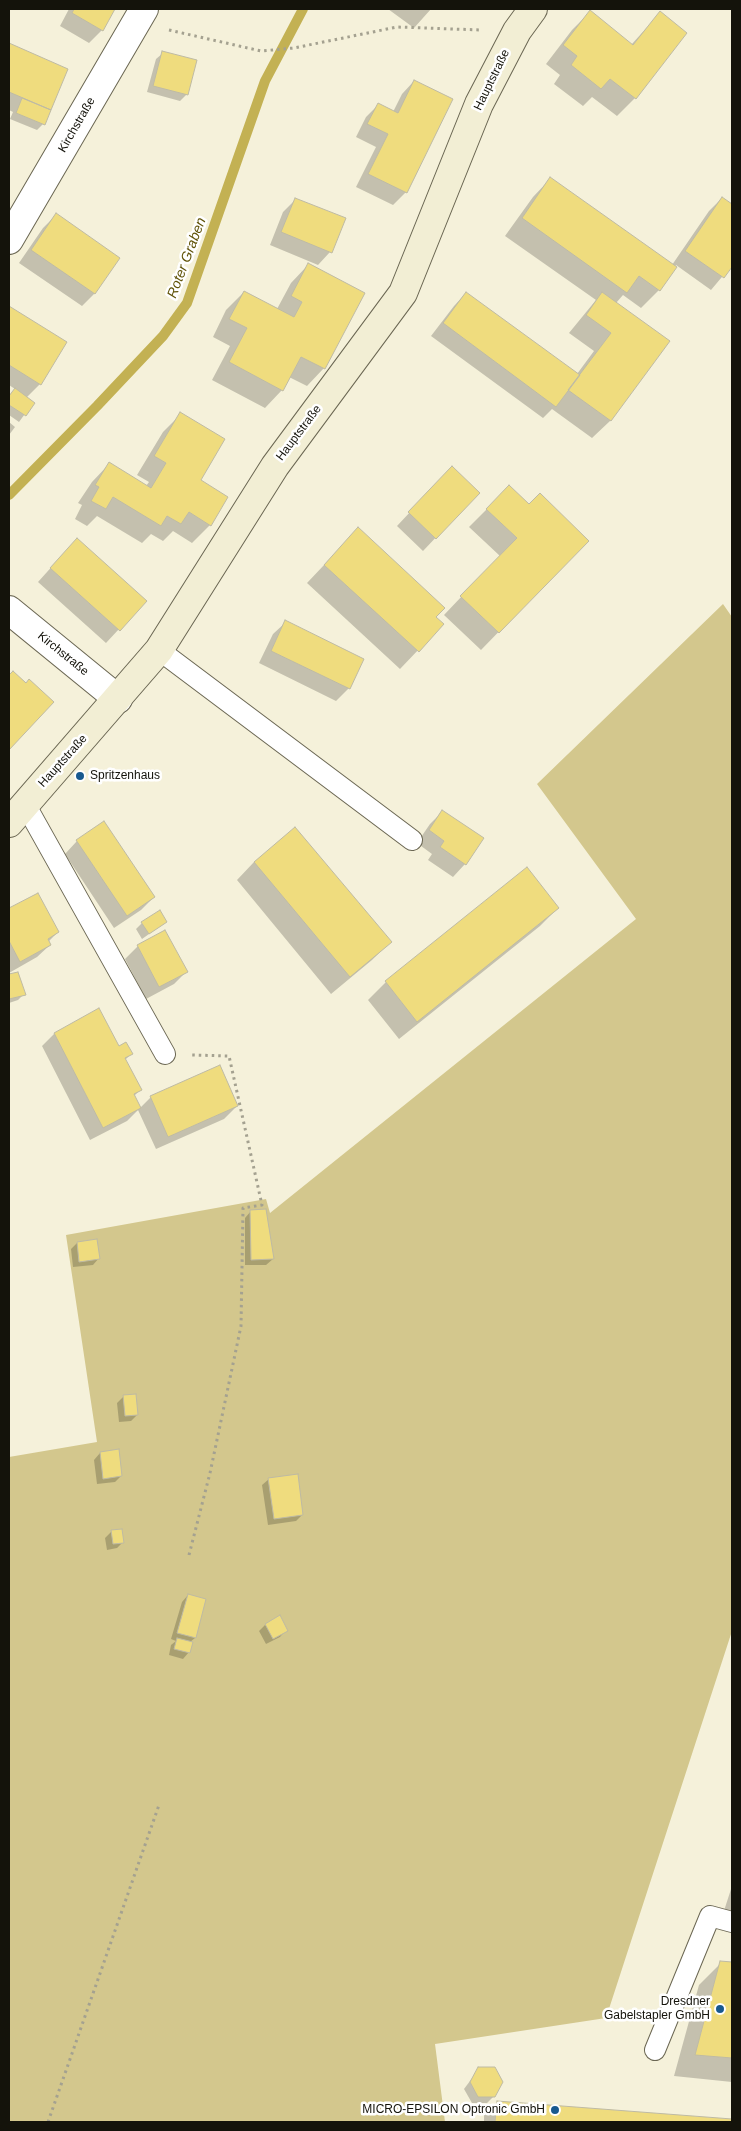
<!DOCTYPE html>
<html>
<head>
<meta charset="utf-8">
<style>
  body { margin:0 }
  #map { position:relative; width:741px; height:2131px; overflow:hidden; background:#f5f1da; font-family:Arial,sans-serif }
  canvas { display:block }
  .frame { position:absolute; inset:0; border:10px solid #14130b; pointer-events:none }
</style>
</head>
<body>
<div id="map">
<canvas width="741" height="2131"></canvas>
<div class="frame"></div>
</div>
<script>
const c = document.querySelector('canvas').getContext('2d');
c.lineJoin = 'round';
function fillPath(path, color) { c.fillStyle = color; c.fill(path, 'evenodd'); }
const toPath = rows => new Path2D(rows.map(r => 'M' + r).join(''));
function trace(path, color, width, dash) { c.strokeStyle = color; c.lineWidth = width; c.lineCap = dash ? 'butt' : 'round'; c.setLineDash(dash || []); c.stroke(path); }
function write(font, color, halo, rows, align = 'center') {
  c.font = font + ' Arial,sans-serif'; c.lineWidth = 5; c.setLineDash([]); c.textBaseline = 'middle'; c.strokeStyle = halo; c.fillStyle = color; for (const [text, x, y, turn = 0] of rows) {
    c.save(); c.translate(x, y); c.rotate((+turn || 0) * Math.PI / 180); c.textAlign = isNaN(turn) ? turn : align; if (halo) c.strokeText(text, 0, 0); c.fillText(text, 0, 0); c.restore();
  }
}
fillPath(toPath([
  [723,604,732,617,732,1631,606,2018,435,2044,445,2122,9,2122,9,1457,97,1442,66,1235,266,1199,270,1213,636,919,537,784]
]), '#d3c78d');
fillPath(toPath([
  [69,9,114,9,102,30,89,43,60,26],
  [388,9,431,9,414,28],
  [590,12,631,45,660,13,686,33,635,98,617,116,592,97,583,106,554,84,560,75,546,64,572,30],
  [9,45,66,69,43,124,37,130,10,119,13,112,9,110],
  [163,53,187,94,180,101,147,92,156,59],
  [414,81,451,100,406,192,393,205,356,187,376,147,356,137,366,117,378,105,393,112,402,94],
  [550,179,672,265,709,211,722,198,732,205,732,265,711,290,676,265,659,290,641,308,623,295,616,303,668,341,610,421,592,438,552,409,543,418,431,336,454,306,466,293,577,374,594,351,569,333,596,300,505,236,533,197],
  [296,199,330,252,318,265,270,245,283,212],
  [56,215,118,258,94,294,82,306,19,263,43,228],
  [308,265,324,368,307,386,289,377,282,390,265,408,212,380,230,346,213,337,226,310,244,292,277,309,291,283],
  [9,307,66,342,40,384,26,398,33,403,19,422,9,415,9,396,15,389,9,385],
  [181,414,210,525,192,543,173,531,163,541,151,534,142,543,97,516,87,526,75,519,82,505,78,503,92,482,109,464,146,486,149,482,137,475,163,432],
  [9,422,15,427,9,435],
  [440,480,478,493,423,551,397,526],
  [509,487,529,506,587,541,481,650,444,615,500,556,469,527],
  [341,547,442,625,400,669,307,583],
  [65,552,145,601,106,643,38,582],
  [286,622,363,659,349,688,336,701,259,663,273,634],
  [13,673,52,702,9,748,9,677],
  [443,811,465,864,453,877,428,860,432,854,417,843,430,824],
  [77,841,154,897,141,910,114,928,65,854],
  [254,862,390,942,372,960,331,994,237,880],
  [527,869,558,908,540,926,399,1039,368,1000,386,982],
  [37,894,58,932,48,942,50,945,37,957,9,973,9,910],
  [166,922,142,939,136,929,142,923],
  [165,932,186,972,174,984,146,999,125,959,138,946],
  [18,973,24,994,18,1000,9,1003,9,975],
  [54,1034,118,1048,131,1054,125,1060,140,1090,134,1096,140,1108,151,1097,237,1106,224,1119,156,1149,138,1110,127,1121,90,1140,42,1046],
  [251,1211,273,1259,266,1265,245,1265,245,1218],
  [77,1243,99,1258,93,1265,73,1267,71,1249],
  [124,1396,137,1415,131,1421,119,1422,117,1403],
  [100,1453,121,1476,115,1482,97,1484,94,1460],
  [269,1479,302,1515,296,1521,268,1525,262,1485],
  [121,1530,123,1542,117,1548,107,1550,105,1538,111,1532],
  [188,1595,205,1600,195,1638,190,1642,189,1652,183,1659,169,1655,171,1645,176,1641,171,1639,182,1602],
  [265,1625,286,1630,280,1637,266,1644,259,1631],
  [732,1886,732,1921,722,1917],
  [721,1963,732,1964,732,2082,674,2076,699,1985],
  [479,2069,494,2096,487,2103,472,2103,464,2089],
  [497,2103,732,2120,732,2122,484,2122,484,2115]
]), '#0003');
trace(toPath([
  [9,495,97,406,163,336,187,303,265,81,303,9]
]), '#c3b153', 10);
const building = toPath([
  [74,9,115,9,103,31,72,13,74,9],
  [590,10,633,45,660,11,687,33,636,99,610,79,601,89,571,65,577,56,563,45,590,10],
  [9,43,68,69,51,110,9,92,9,43],
  [162,51,197,60,188,95,153,86,162,51],
  [414,80,453,99,407,193,368,174,388,134,367,124,378,103,398,113,414,80],
  [22,98,51,110,45,125,16,113,22,98],
  [550,177,677,267,660,291,639,276,627,293,522,218,550,177],
  [722,197,732,204,732,267,724,278,685,251,722,197],
  [295,198,346,218,332,253,281,232,295,198],
  [56,213,120,258,95,294,31,250,56,213],
  [308,263,365,293,325,369,301,357,283,391,229,362,247,328,229,319,244,291,294,317,302,302,291,296,308,263],
  [466,292,580,375,556,407,443,323,466,292],
  [602,292,670,341,611,421,568,390,611,333,586,315,602,292],
  [9,306,67,342,41,385,9,365,9,306],
  [15,388,35,403,26,416,9,405,9,396,15,388],
  [180,412,225,439,201,480,228,497,211,526,189,512,181,524,167,516,161,526,113,497,106,509,91,501,99,487,95,485,109,462,151,488,166,463,154,456,180,412],
  [452,466,480,493,436,539,408,512,452,466],
  [509,485,529,504,540,493,589,541,499,633,460,596,517,538,486,509,509,485],
  [358,527,445,608,436,617,444,624,419,652,324,565,358,527],
  [77,538,147,601,120,631,50,568,77,538],
  [285,620,364,659,350,689,271,651,285,620],
  [13,671,26,683,29,679,54,702,9,750,9,675,13,671],
  [442,810,484,838,466,865,440,847,444,841,429,830,442,810],
  [104,821,155,897,127,916,76,840,104,821],
  [295,827,392,942,350,977,254,862,295,827],
  [527,867,559,908,417,1022,385,981,527,867],
  [38,893,59,932,48,939,51,945,20,962,9,941,9,908,38,893],
  [160,910,167,922,149,934,141,922,160,910],
  [165,930,188,972,159,987,137,945,165,930],
  [18,972,26,995,9,999,9,974,18,972],
  [99,1008,119,1046,126,1042,133,1054,125,1058,142,1090,134,1094,141,1108,103,1128,54,1033,99,1008],
  [220,1065,238,1106,168,1137,150,1096,220,1065],
  [266,1209,274,1259,251,1260,250,1210,266,1209],
  [97,1239,100,1259,79,1262,77,1242,97,1239],
  [136,1394,138,1415,125,1416,123,1395,136,1394],
  [119,1449,122,1476,103,1479,100,1452,119,1449],
  [298,1474,303,1515,274,1519,268,1478,298,1474],
  [122,1529,124,1543,113,1544,111,1530,122,1529],
  [188,1594,206,1599,196,1638,177,1633,188,1594],
  [280,1615,288,1631,273,1639,265,1624,280,1615],
  [177,1638,193,1642,190,1653,174,1649,177,1638],
  [720,1961,732,1962,732,2058,695,2055,720,1961],
  [478,2067,495,2067,503,2082,495,2097,478,2097,470,2082,478,2067],
  [497,2101,732,2119,732,2122,495,2122,497,2101]
]);
fillPath(building, '#efdc7e');
trace(building, '#bebaa4', 1);
const lane = toPath([
  [159,650,412,840],
  [25,804,165,1054],
  [655,2050,710,1916,732,1922]
]);
const street = toPath([
  [9,240,144,9],
  [9,610,118,699]
]);
const secondary = toPath([
  [9,823,159,650,275,466,403,293,479,104,517,31,533,9]
]);
trace(lane, '#6a6652', 22);
trace(street, '#6a6652', 30);
trace(secondary, '#6a6652', 30);
trace(toPath([
  [169,30,261,51,294,48,397,27,481,30],
  [189,1555,210,1473,241,1326,243,1208,262,1205,229,1056,192,1055],
  [48,2122,159,1805]
]), '#a4a190', 3, [2.5, 4]);
trace(lane, '#fff', 20);
trace(street, '#fff', 28);
trace(secondary, '#f2eed4', 28);
for (const [x, y, r, color] of [
  [80,776,5,"#18598f"],
  [720,2009,5,"#18598f"],
  [555,2110,5,"#18598f"]
]) { const dot = new Path2D(); dot.arc(x, y, r, 0, 2 * Math.PI); c.fillStyle = color; c.fill(dot); trace(dot, '#fff', 2); }
write('12px', '#14130b', '#fff', [
  ["Hauptstraße",492,80,-64],
  ["Kirchstraße",77,125,-60],
  ["Hauptstraße",299,433,-53],
  ["Kirchstraße",63,654,39],
  ["Hauptstraße",63,761,-48]
]);
write('12px', '#14130b', '#fff', [
  ["Spritzenhaus",90,776,"left"],
  ["Dresdner",710,2002],
  ["Gabelstapler GmbH",710,2016],
  ["MICRO-EPSILON Optronic GmbH",545,2110]
], 'right');
write('italic 14px', '#605308', '#fff', [
  ["Roter Graben",187,258,-69]
]);
</script>
</body>
</html>
